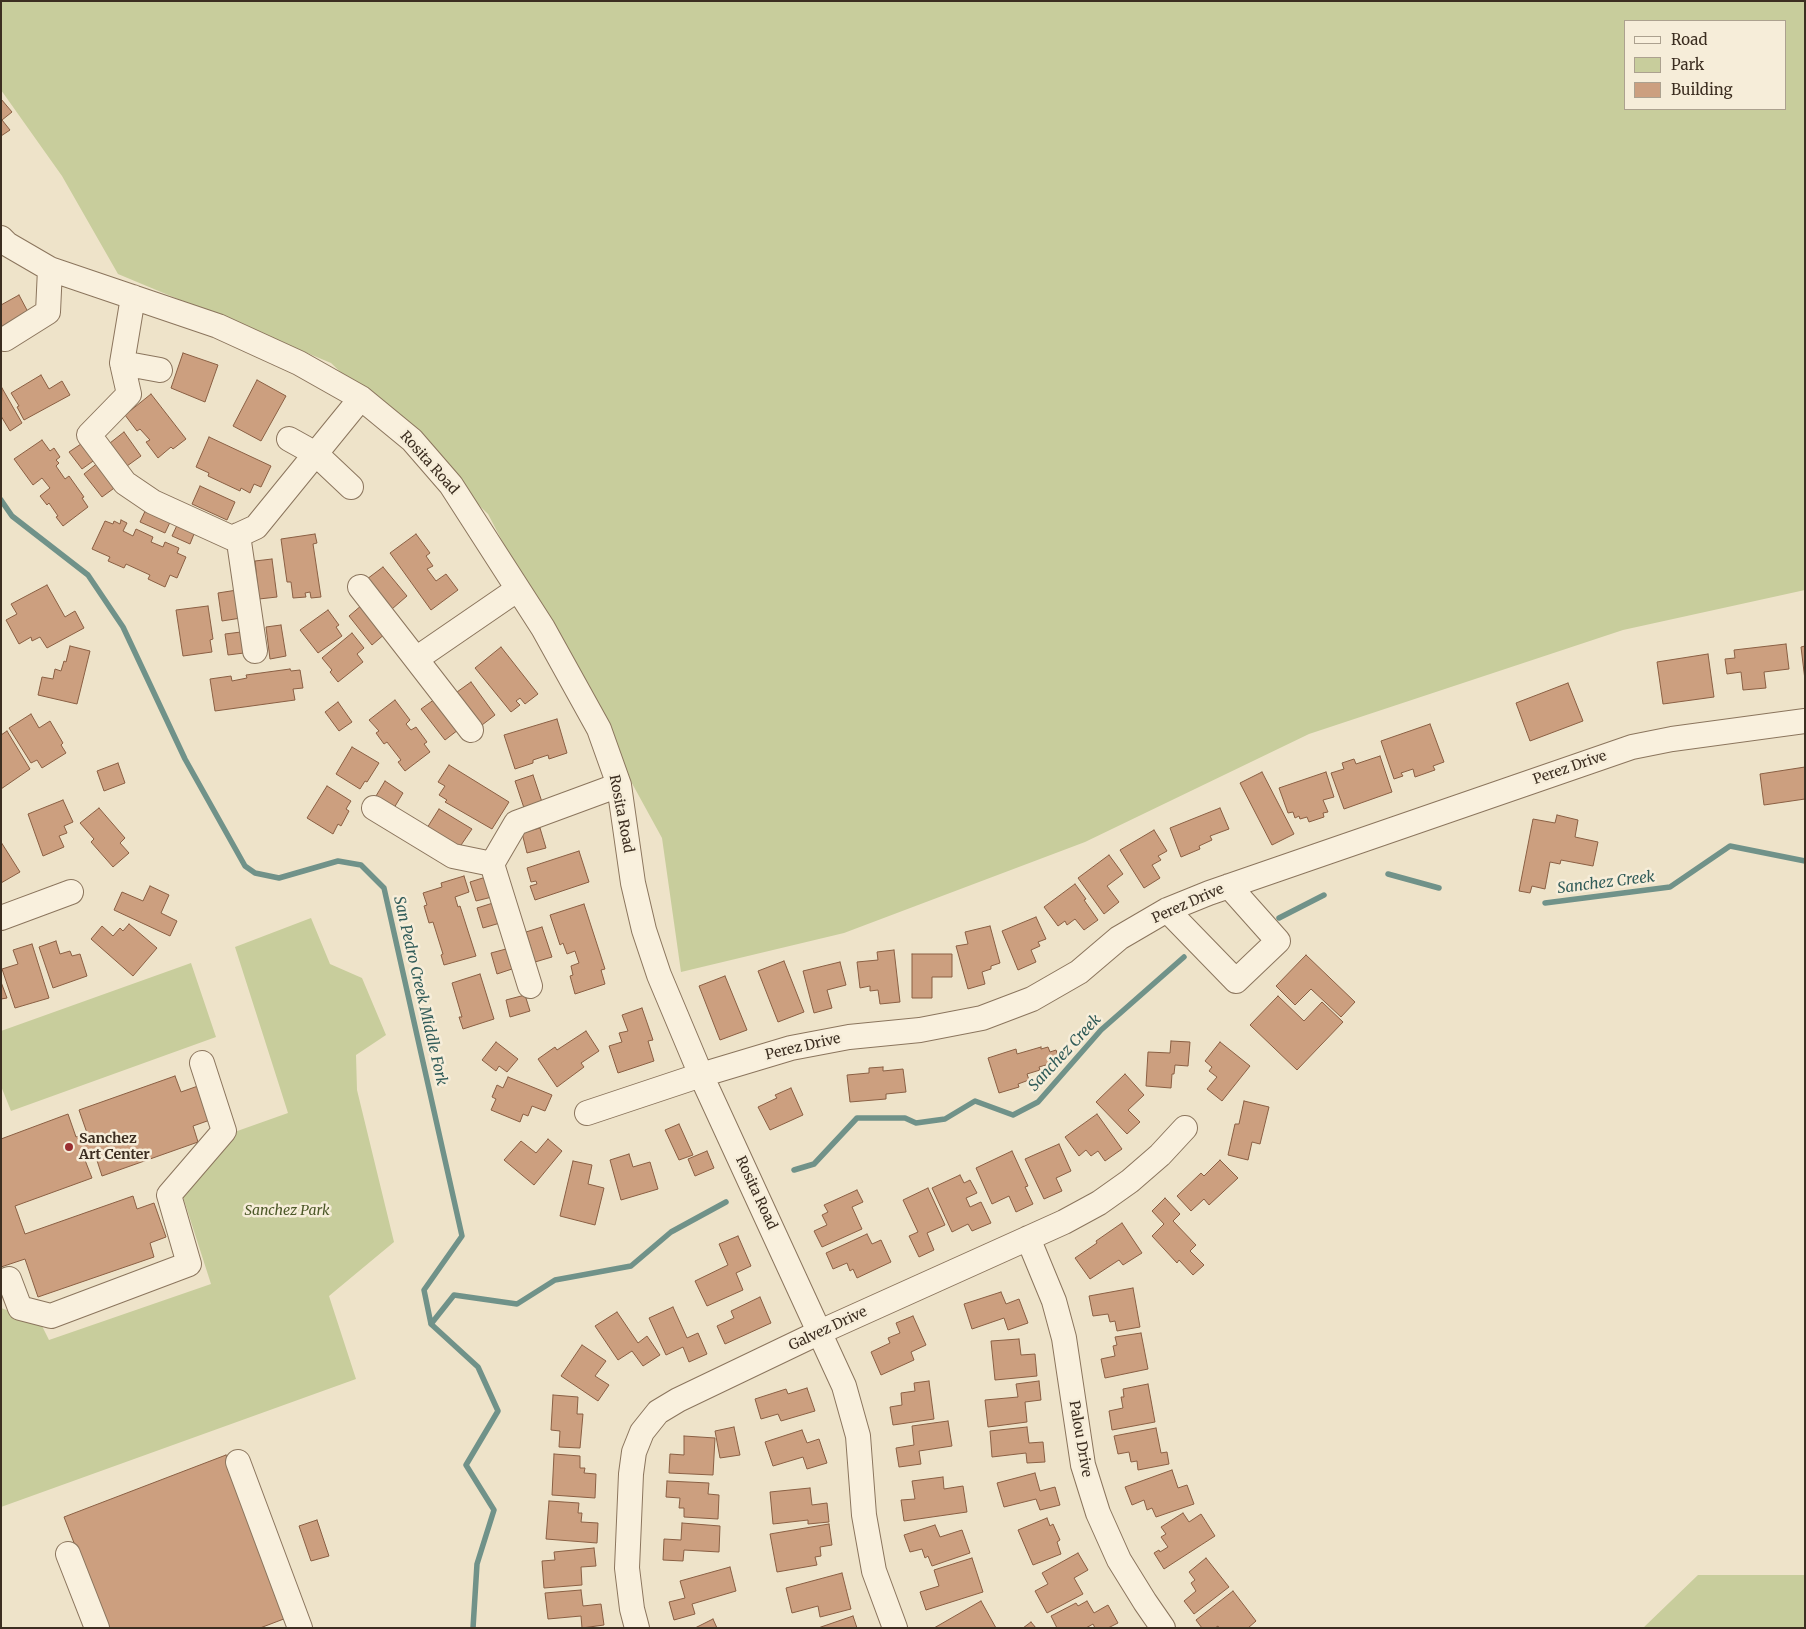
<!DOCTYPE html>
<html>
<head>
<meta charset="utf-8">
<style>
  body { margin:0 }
  #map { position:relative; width:1806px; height:1629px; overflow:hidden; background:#eee3c9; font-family:Merriweather,serif }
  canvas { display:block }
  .frame { position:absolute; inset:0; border:2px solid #3c2e21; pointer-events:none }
  .legend { position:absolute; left:1624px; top:20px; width:162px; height:90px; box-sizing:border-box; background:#f6edd9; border:1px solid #aca18f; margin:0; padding:6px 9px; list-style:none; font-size:15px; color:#3c2e21 }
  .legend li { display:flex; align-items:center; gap:10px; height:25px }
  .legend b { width:25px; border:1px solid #aca18f }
</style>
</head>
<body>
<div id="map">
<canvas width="1806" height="1629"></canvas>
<div class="frame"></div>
<ul class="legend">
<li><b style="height:6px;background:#f9f0dd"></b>Road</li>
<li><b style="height:14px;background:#c8cd9c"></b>Park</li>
<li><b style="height:14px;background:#cc9f7f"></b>Building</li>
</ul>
</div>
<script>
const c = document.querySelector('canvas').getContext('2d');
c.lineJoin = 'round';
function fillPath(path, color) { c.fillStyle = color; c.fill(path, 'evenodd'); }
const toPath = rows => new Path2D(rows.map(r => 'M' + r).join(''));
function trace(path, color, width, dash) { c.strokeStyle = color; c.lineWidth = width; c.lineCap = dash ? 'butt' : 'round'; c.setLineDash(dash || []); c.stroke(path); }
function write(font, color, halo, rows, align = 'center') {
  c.font = font + ' Merriweather,serif'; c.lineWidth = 5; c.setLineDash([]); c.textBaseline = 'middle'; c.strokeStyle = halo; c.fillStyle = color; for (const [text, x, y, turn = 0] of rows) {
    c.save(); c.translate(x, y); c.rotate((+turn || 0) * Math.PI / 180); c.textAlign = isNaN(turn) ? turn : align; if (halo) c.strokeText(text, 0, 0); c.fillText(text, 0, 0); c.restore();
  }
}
fillPath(toPath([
  [1,1,1805,1,1805,590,1623,630,1309,734,1085,842,844,933,681,972,662,838,571,672,488,514,331,363,118,274,62,176,1,90],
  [1625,21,1785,21,1785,109,1625,109],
  [311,918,330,964,362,978,386,1035,356,1055,357,1090,394,1242,329,1296,356,1379,1,1507,1,1308,40,1322,49,1340,211,1284,183,1197,226,1135,288,1113,235,947],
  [191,963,216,1037,11,1111,1,1086,1,1031],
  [1698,1575,1805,1575,1805,1628,1643,1628]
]), '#c8cd9c');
trace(toPath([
  [1,500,12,516,88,575,123,627,185,759,245,866,255,873,279,878,338,861,361,865,384,888,462,1236,424,1290,431,1324],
  [1388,874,1439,888],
  [1545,903,1670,887,1730,846,1805,861],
  [1279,918,1324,895],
  [794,1170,814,1164,857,1118,905,1118,916,1123,945,1119,975,1101,1013,1115,1038,1102,1101,1030,1184,957],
  [431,1324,478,1367,498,1411,466,1465,494,1510,477,1564,473,1628],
  [431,1324,454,1295,517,1304,555,1280,631,1266,671,1232,726,1202]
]), '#709289', 5.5);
const building = toPath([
  [1,99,12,112,2,120,10,130,1,136,1,99],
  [19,295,28,312,1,327,1,305,19,295],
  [183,353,218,365,205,402,171,388,183,353],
  [41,375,49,389,62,381,70,395,24,420,17,407,19,406,11,393,41,375],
  [257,380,286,396,261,441,233,426,257,380],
  [2,388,22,423,10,431,1,416,2,388],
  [151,394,186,439,173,449,171,447,158,458,146,442,150,440,140,429,137,431,125,415,151,394],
  [124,432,141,456,127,466,110,443,124,432],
  [209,437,271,466,261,487,254,484,250,493,241,488,240,491,208,476,209,473,196,467,209,437],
  [42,440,50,451,54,448,60,457,56,460,59,463,56,466,65,479,69,476,84,497,82,498,88,507,63,526,56,517,58,516,49,503,47,505,40,496,50,488,42,478,33,485,14,459,42,440],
  [84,442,96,459,82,469,69,452,84,442],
  [99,462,117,486,102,497,84,474,99,462],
  [200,486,235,502,227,520,192,504,200,486],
  [147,507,172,518,165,533,140,522,147,507],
  [121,520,127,523,123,531,133,536,136,529,153,537,151,542,163,547,165,542,179,548,177,553,186,557,177,578,170,575,165,587,148,579,150,575,126,564,124,568,108,561,110,557,92,549,105,521,113,524,114,521,120,524,121,520],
  [179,521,196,529,190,544,172,536,179,521],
  [315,534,317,543,313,544,321,597,311,598,310,592,305,593,306,597,293,598,291,582,287,582,281,539,315,534],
  [416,534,430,553,426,556,433,566,427,569,436,581,446,574,458,590,431,610,390,553,416,534],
  [272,559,277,597,259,599,255,561,272,559],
  [383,567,407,596,392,609,367,579,383,567],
  [47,585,65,617,75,611,84,628,47,648,40,637,32,641,31,637,19,644,6,620,17,614,11,604,47,585],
  [237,590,241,618,222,621,218,593,237,590],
  [362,605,386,633,372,645,349,616,362,605],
  [208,606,213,639,210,640,212,652,183,656,176,610,208,606],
  [328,610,339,625,336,627,342,636,318,653,300,630,328,610],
  [281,625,286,656,270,659,266,627,281,625],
  [241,632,244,653,228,655,225,634,241,632],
  [352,633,364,648,357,654,363,662,338,682,330,672,332,670,322,658,352,633],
  [1786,644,1789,669,1764,672,1766,688,1743,690,1741,672,1727,674,1725,659,1735,658,1734,650,1786,644],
  [70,646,90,651,77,704,38,695,42,677,53,679,55,669,61,671,64,661,66,662,70,646],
  [1805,646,1805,680,1801,647,1805,646],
  [501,647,538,694,525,704,520,698,516,701,520,705,511,712,475,668,501,647],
  [1708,654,1714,697,1663,704,1657,662,1708,654],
  [290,669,291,671,300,670,303,688,293,689,295,700,215,711,210,679,231,676,232,681,247,678,246,675,290,669],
  [471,682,495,715,482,725,457,692,471,682],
  [1568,683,1583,721,1530,741,1516,703,1568,683],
  [435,699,458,730,445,740,421,709,435,699],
  [395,700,410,720,406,724,411,730,416,727,427,742,424,744,430,752,405,771,398,762,401,760,387,742,384,744,376,733,379,731,369,720,395,700],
  [338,702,352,722,339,731,325,712,338,702],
  [31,714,39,728,50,721,63,743,61,745,66,753,42,768,37,760,31,763,9,728,31,714],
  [557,719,567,753,549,759,548,755,533,760,533,763,515,769,504,735,557,719],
  [1430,724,1444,762,1433,766,1435,770,1415,777,1413,769,1401,773,1403,776,1394,779,1381,741,1430,724],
  [7,731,30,769,1,789,1,735,7,731],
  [352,747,379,763,367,782,365,781,360,789,336,774,352,747],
  [1380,756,1392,792,1344,809,1331,773,1344,769,1342,763,1354,759,1356,764,1380,756],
  [118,763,125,783,104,791,97,771,118,763],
  [449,765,509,802,492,829,445,802,447,800,439,795,445,786,438,782,449,765],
  [1805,767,1805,799,1764,805,1760,774,1805,767],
  [1262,772,1294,834,1272,845,1240,783,1262,772],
  [1326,772,1334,797,1323,800,1328,812,1323,813,1324,817,1309,822,1307,817,1300,819,1299,816,1295,818,1293,812,1288,813,1279,788,1326,772],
  [533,775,542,802,524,808,515,781,533,775],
  [385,781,403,793,394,808,376,796,385,781],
  [327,786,351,801,346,809,349,811,341,826,338,824,333,834,307,818,327,786],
  [63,800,73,822,64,826,67,833,59,836,64,847,43,856,28,814,63,800],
  [99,808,125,838,120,843,129,853,113,867,91,842,94,839,80,823,99,808],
  [1220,808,1229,829,1210,836,1212,840,1199,846,1200,849,1181,857,1170,828,1220,808],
  [439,809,472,829,459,848,427,828,439,809],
  [1557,815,1578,820,1575,837,1598,842,1593,866,1561,860,1560,864,1550,862,1545,889,1532,886,1530,893,1519,891,1533,819,1555,823,1557,815],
  [540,828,546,848,527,853,522,833,540,828],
  [1154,830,1167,851,1158,856,1161,860,1152,865,1160,878,1144,888,1120,850,1154,830],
  [1,842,20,872,1,883,1,842],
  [579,851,589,882,535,900,530,886,537,884,536,881,531,882,527,868,579,851],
  [1109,855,1123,874,1107,886,1119,902,1104,914,1078,878,1109,855],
  [464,876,469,892,455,897,458,907,460,906,476,956,444,965,441,955,443,954,433,922,429,923,424,906,427,905,423,893,442,887,441,883,464,876],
  [486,877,492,897,476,901,470,882,486,877],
  [1075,884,1086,899,1084,900,1098,920,1084,930,1075,919,1067,925,1065,921,1058,926,1044,907,1075,884],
  [150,886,169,895,161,913,177,921,170,936,114,910,122,892,143,901,150,886],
  [493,903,500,923,483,928,477,908,493,903],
  [584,904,605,969,601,970,605,984,575,994,570,976,573,975,571,966,579,963,575,951,567,954,563,943,560,945,550,915,584,904],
  [1036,917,1046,939,1038,942,1040,946,1031,950,1036,962,1018,970,1002,931,1036,917],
  [129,924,157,948,133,976,91,939,102,926,113,936,120,928,123,931,129,924],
  [990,926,1000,963,991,966,991,969,982,972,985,984,968,989,956,946,968,944,965,932,990,926],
  [542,927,552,957,535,962,526,932,542,927],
  [56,941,60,954,70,951,72,956,80,954,87,976,53,988,39,947,56,941],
  [32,944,49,998,15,1008,2,969,18,964,13,950,32,944],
  [506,949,512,969,497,974,491,953,506,949],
  [894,950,900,1002,880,1004,878,990,870,991,870,986,860,988,857,962,878,960,877,952,894,950],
  [912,954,952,954,952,977,932,977,932,998,912,998,912,954],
  [1306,955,1355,1002,1341,1017,1311,989,1295,1005,1276,986,1306,955],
  [784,961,804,1012,778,1022,758,971,784,961],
  [840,962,846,985,827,990,832,1008,814,1013,803,971,840,962],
  [480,974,494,1019,463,1029,459,1017,462,1017,452,983,480,974],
  [725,976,747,1030,720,1040,699,986,725,976],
  [1,982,7,998,1,999,1,982],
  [525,995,530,1011,510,1017,506,1000,525,995],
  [1278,996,1304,1021,1322,1002,1343,1022,1297,1070,1250,1025,1278,996],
  [642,1008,653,1040,648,1041,654,1061,618,1073,609,1046,622,1042,619,1033,628,1031,622,1015,642,1008],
  [586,1031,599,1051,581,1063,584,1067,557,1087,538,1059,555,1047,557,1050,586,1031],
  [1171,1041,1190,1042,1188,1066,1175,1065,1174,1074,1172,1074,1171,1088,1146,1086,1148,1052,1170,1053,1171,1041],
  [496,1042,518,1059,507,1072,499,1066,496,1071,482,1060,496,1042],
  [1220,1042,1250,1066,1222,1101,1207,1089,1217,1077,1209,1071,1212,1067,1205,1061,1220,1042],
  [1041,1047,1041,1049,1048,1047,1050,1052,1056,1050,1060,1061,1039,1067,1040,1070,1027,1074,1029,1080,1018,1084,1019,1087,999,1093,988,1058,1016,1049,1017,1054,1041,1047],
  [883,1067,883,1071,903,1069,906,1092,886,1094,886,1099,850,1102,847,1075,869,1073,869,1068,883,1067],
  [1125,1074,1144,1095,1128,1110,1140,1122,1127,1134,1096,1102,1125,1074],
  [175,1076,181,1092,198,1086,210,1120,193,1126,198,1142,102,1176,94,1151,83,1155,92,1178,15,1206,25,1234,133,1196,137,1209,154,1203,166,1237,150,1243,154,1257,38,1297,25,1259,1,1267,1,1139,68,1114,76,1137,87,1133,79,1110,175,1076],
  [508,1077,552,1095,545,1111,532,1106,528,1116,523,1114,520,1122,491,1110,496,1099,492,1097,497,1085,503,1088,508,1077],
  [791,1088,803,1115,770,1130,758,1107,777,1098,775,1095,791,1088],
  [1244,1101,1269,1107,1260,1144,1252,1142,1248,1160,1228,1155,1235,1124,1239,1124,1244,1101],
  [1097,1114,1122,1149,1105,1161,1098,1151,1091,1156,1086,1150,1079,1156,1065,1137,1097,1114],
  [679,1124,693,1155,679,1160,665,1130,679,1124],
  [548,1139,562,1151,534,1185,504,1160,521,1141,536,1153,548,1139],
  [1059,1144,1071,1171,1056,1178,1062,1191,1044,1199,1025,1159,1059,1144],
  [707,1151,714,1168,695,1176,688,1159,707,1151],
  [1012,1151,1028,1186,1025,1187,1033,1204,1016,1212,1009,1196,992,1204,976,1168,1012,1151],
  [629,1154,633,1167,650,1162,658,1189,621,1200,610,1160,629,1154],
  [1220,1160,1238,1178,1209,1205,1204,1199,1191,1211,1177,1196,1201,1173,1204,1176,1220,1160],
  [573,1161,592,1165,588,1184,604,1188,595,1225,560,1216,573,1161],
  [960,1175,964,1183,970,1180,977,1193,966,1198,970,1207,981,1202,991,1223,972,1231,968,1224,952,1232,932,1188,960,1175],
  [928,1188,945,1225,927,1233,934,1250,919,1257,909,1236,918,1232,903,1200,928,1188],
  [857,1190,863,1202,852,1207,862,1229,822,1247,814,1231,827,1225,822,1215,828,1212,824,1205,857,1190],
  [1165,1198,1180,1214,1173,1221,1196,1245,1190,1251,1204,1265,1193,1275,1179,1260,1177,1263,1152,1236,1164,1224,1152,1211,1165,1198],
  [1122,1223,1142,1253,1123,1265,1119,1260,1090,1279,1075,1258,1097,1243,1096,1241,1122,1223],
  [867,1234,872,1244,881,1240,891,1262,857,1278,853,1269,850,1271,847,1263,833,1269,826,1253,867,1234],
  [738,1236,751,1266,736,1273,743,1290,707,1306,695,1281,728,1265,719,1244,738,1236],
  [1133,1288,1140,1327,1117,1331,1115,1321,1110,1322,1108,1314,1093,1316,1089,1296,1133,1288],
  [1001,1292,1006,1304,1019,1299,1028,1323,1008,1330,1004,1318,972,1329,964,1304,1001,1292],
  [760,1297,771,1323,725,1344,717,1326,734,1318,731,1311,760,1297],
  [673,1307,687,1338,698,1333,707,1354,689,1362,683,1347,666,1355,649,1318,673,1307],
  [617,1312,638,1343,647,1336,660,1355,643,1366,632,1351,618,1360,595,1326,617,1312],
  [913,1316,926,1345,911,1352,914,1360,881,1375,871,1352,890,1343,888,1338,900,1333,896,1323,913,1316],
  [1141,1333,1148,1369,1105,1378,1101,1359,1115,1356,1113,1346,1117,1345,1115,1337,1141,1333],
  [1019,1339,1021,1355,1035,1354,1037,1376,995,1380,991,1341,1019,1339],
  [582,1345,606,1361,595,1376,609,1385,598,1401,561,1376,582,1345],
  [929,1381,934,1419,893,1425,890,1407,902,1405,901,1393,915,1391,914,1383,929,1381],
  [1039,1381,1041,1400,1025,1402,1027,1422,988,1427,985,1400,1018,1397,1016,1384,1039,1381],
  [1148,1384,1155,1422,1112,1430,1109,1411,1123,1408,1121,1397,1124,1397,1123,1389,1148,1384],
  [807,1388,815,1411,781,1421,778,1414,761,1419,755,1399,786,1389,788,1394,807,1388],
  [553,1395,578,1397,577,1414,583,1414,580,1448,559,1447,560,1431,551,1430,553,1395],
  [948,1421,952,1446,919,1451,921,1464,899,1467,896,1448,914,1445,912,1426,948,1421],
  [734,1427,740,1455,720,1458,715,1431,734,1427],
  [1027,1427,1029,1443,1043,1442,1045,1462,1027,1463,1026,1453,992,1457,990,1431,1027,1427],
  [1156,1428,1161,1453,1167,1452,1169,1464,1138,1470,1137,1461,1131,1462,1129,1452,1118,1454,1114,1436,1156,1428],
  [802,1430,807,1443,819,1439,827,1463,807,1469,803,1457,773,1466,765,1442,802,1430],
  [684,1436,715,1438,713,1475,669,1473,670,1454,684,1455,684,1436],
  [554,1454,580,1456,580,1468,585,1468,584,1473,596,1474,595,1498,552,1495,554,1454],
  [226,1455,289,1617,260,1628,107,1628,64,1517,226,1455],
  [1172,1470,1178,1488,1187,1485,1194,1504,1156,1517,1152,1508,1147,1510,1144,1500,1132,1505,1125,1487,1172,1470],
  [1035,1473,1040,1491,1055,1487,1060,1505,1040,1510,1036,1499,1004,1507,997,1483,1035,1473],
  [943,1477,944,1489,963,1486,967,1512,904,1521,901,1500,915,1499,912,1481,943,1477],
  [667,1481,709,1483,708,1494,719,1495,718,1519,684,1517,684,1508,679,1508,680,1498,666,1497,667,1481],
  [810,1488,812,1505,827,1503,829,1522,808,1524,808,1520,773,1524,770,1492,810,1488],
  [549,1501,579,1503,578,1513,582,1513,581,1522,598,1523,597,1543,546,1539,549,1501],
  [1183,1513,1189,1522,1201,1514,1215,1536,1164,1569,1154,1553,1159,1550,1160,1552,1168,1547,1161,1537,1166,1534,1161,1527,1183,1513],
  [1047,1518,1050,1526,1053,1524,1060,1540,1057,1542,1061,1554,1033,1565,1018,1530,1047,1518],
  [317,1520,329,1556,311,1561,299,1526,317,1520],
  [682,1523,720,1526,719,1552,684,1550,683,1561,663,1560,664,1539,681,1540,682,1523],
  [829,1524,832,1545,820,1547,821,1556,815,1557,817,1565,777,1572,770,1534,829,1524],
  [935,1525,940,1537,962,1530,970,1553,932,1566,928,1556,925,1558,922,1549,910,1552,904,1535,935,1525],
  [594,1548,596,1566,581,1567,582,1585,544,1588,542,1561,555,1560,554,1552,594,1548],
  [1078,1553,1088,1570,1074,1578,1083,1594,1047,1613,1035,1591,1048,1584,1042,1573,1078,1553],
  [972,1558,983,1592,926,1610,920,1592,939,1586,934,1570,972,1558],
  [1206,1558,1229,1587,1194,1614,1184,1601,1196,1591,1191,1583,1195,1580,1189,1572,1206,1558],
  [730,1567,736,1591,692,1604,695,1614,674,1620,669,1602,685,1598,680,1581,730,1567],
  [842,1573,851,1609,820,1617,818,1606,792,1613,786,1588,842,1573],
  [581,1590,583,1606,601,1604,604,1625,582,1628,581,1616,548,1619,545,1593,581,1590],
  [1233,1591,1256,1621,1248,1628,1219,1628,1218,1626,1215,1628,1202,1628,1196,1620,1233,1591],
  [981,1601,996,1628,934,1628,981,1601],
  [1087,1601,1094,1613,1108,1605,1118,1623,1108,1628,1095,1628,1093,1624,1086,1628,1057,1628,1051,1616,1076,1603,1078,1606,1087,1601],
  [853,1616,857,1628,818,1628,853,1616],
  [713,1619,717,1628,695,1628,713,1619],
  [1031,1622,1036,1628,1023,1628,1031,1622]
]);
fillPath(building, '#cc9f7f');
trace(building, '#8a5f43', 1);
const minor = toPath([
  [1,238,7,244,50,269,218,326,299,363,361,398,412,440,451,485,543,628,599,729,619,785,633,883,644,930,659,975,701,1075,844,1386,858,1436,864,1515,874,1571,895,1628],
  [133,297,122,363,129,394,89,435,125,483,153,502,232,538,256,527,361,398],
  [5,339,48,312,50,269],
  [122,363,160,370],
  [289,439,316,454,351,487],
  [238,535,255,651],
  [360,587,416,659],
  [471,730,416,659,518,589],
  [374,808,453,856,492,864],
  [1167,910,1236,981,1278,941,1229,886],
  [1,918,71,892],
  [530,986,492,864,516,823,619,785],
  [587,1113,701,1075,791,1048,849,1037,920,1030,982,1018,1032,999,1079,972,1119,938,1167,910,1209,893,1632,747,1672,739,1805,721],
  [1028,1238,1054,1301,1064,1338,1083,1465,1098,1513,1119,1560,1145,1602,1163,1628],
  [1,1282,9,1279,20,1308,51,1316,189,1264,169,1195,224,1131,202,1063],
  [238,1462,300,1628],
  [68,1554,97,1628],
  [637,1628,632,1609,627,1568,631,1474,634,1452,642,1432,658,1412,678,1400,820,1332,1064,1222,1099,1203,1130,1181,1160,1155,1185,1128]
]);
trace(minor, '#8b755d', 26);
trace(minor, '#f9f0dd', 24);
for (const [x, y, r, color] of [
  [69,1147,5,"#9a2e30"]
]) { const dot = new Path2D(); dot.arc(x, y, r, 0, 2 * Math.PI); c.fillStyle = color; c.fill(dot); trace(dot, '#f6edd9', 2); }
write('14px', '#3c2e21', '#f6edd9', [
  ["Rosita Road",429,463,48],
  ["Perez Drive",1570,768,-19],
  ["Rosita Road",621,814,79],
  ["Perez Drive",1188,904,-24],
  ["Perez Drive",803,1047,-13],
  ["Rosita Road",756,1193,65],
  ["Galvez Drive",828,1329,-25],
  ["Palou Drive",1080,1439,80]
]);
write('bold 14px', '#3c2e21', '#f6edd9', [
  ["Sanchez",79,1139],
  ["Art Center",79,1155]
], 'left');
write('italic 14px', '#4c5828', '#f6edd9', [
  ["Sanchez Park",287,1211]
]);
write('italic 15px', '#305b58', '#f6edd9', [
  ["Sanchez Creek",1606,883,-7],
  ["San Pedro Creek Middle Fork",420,991,77],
  ["Sanchez Creek",1065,1053,-47]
]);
</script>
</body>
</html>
